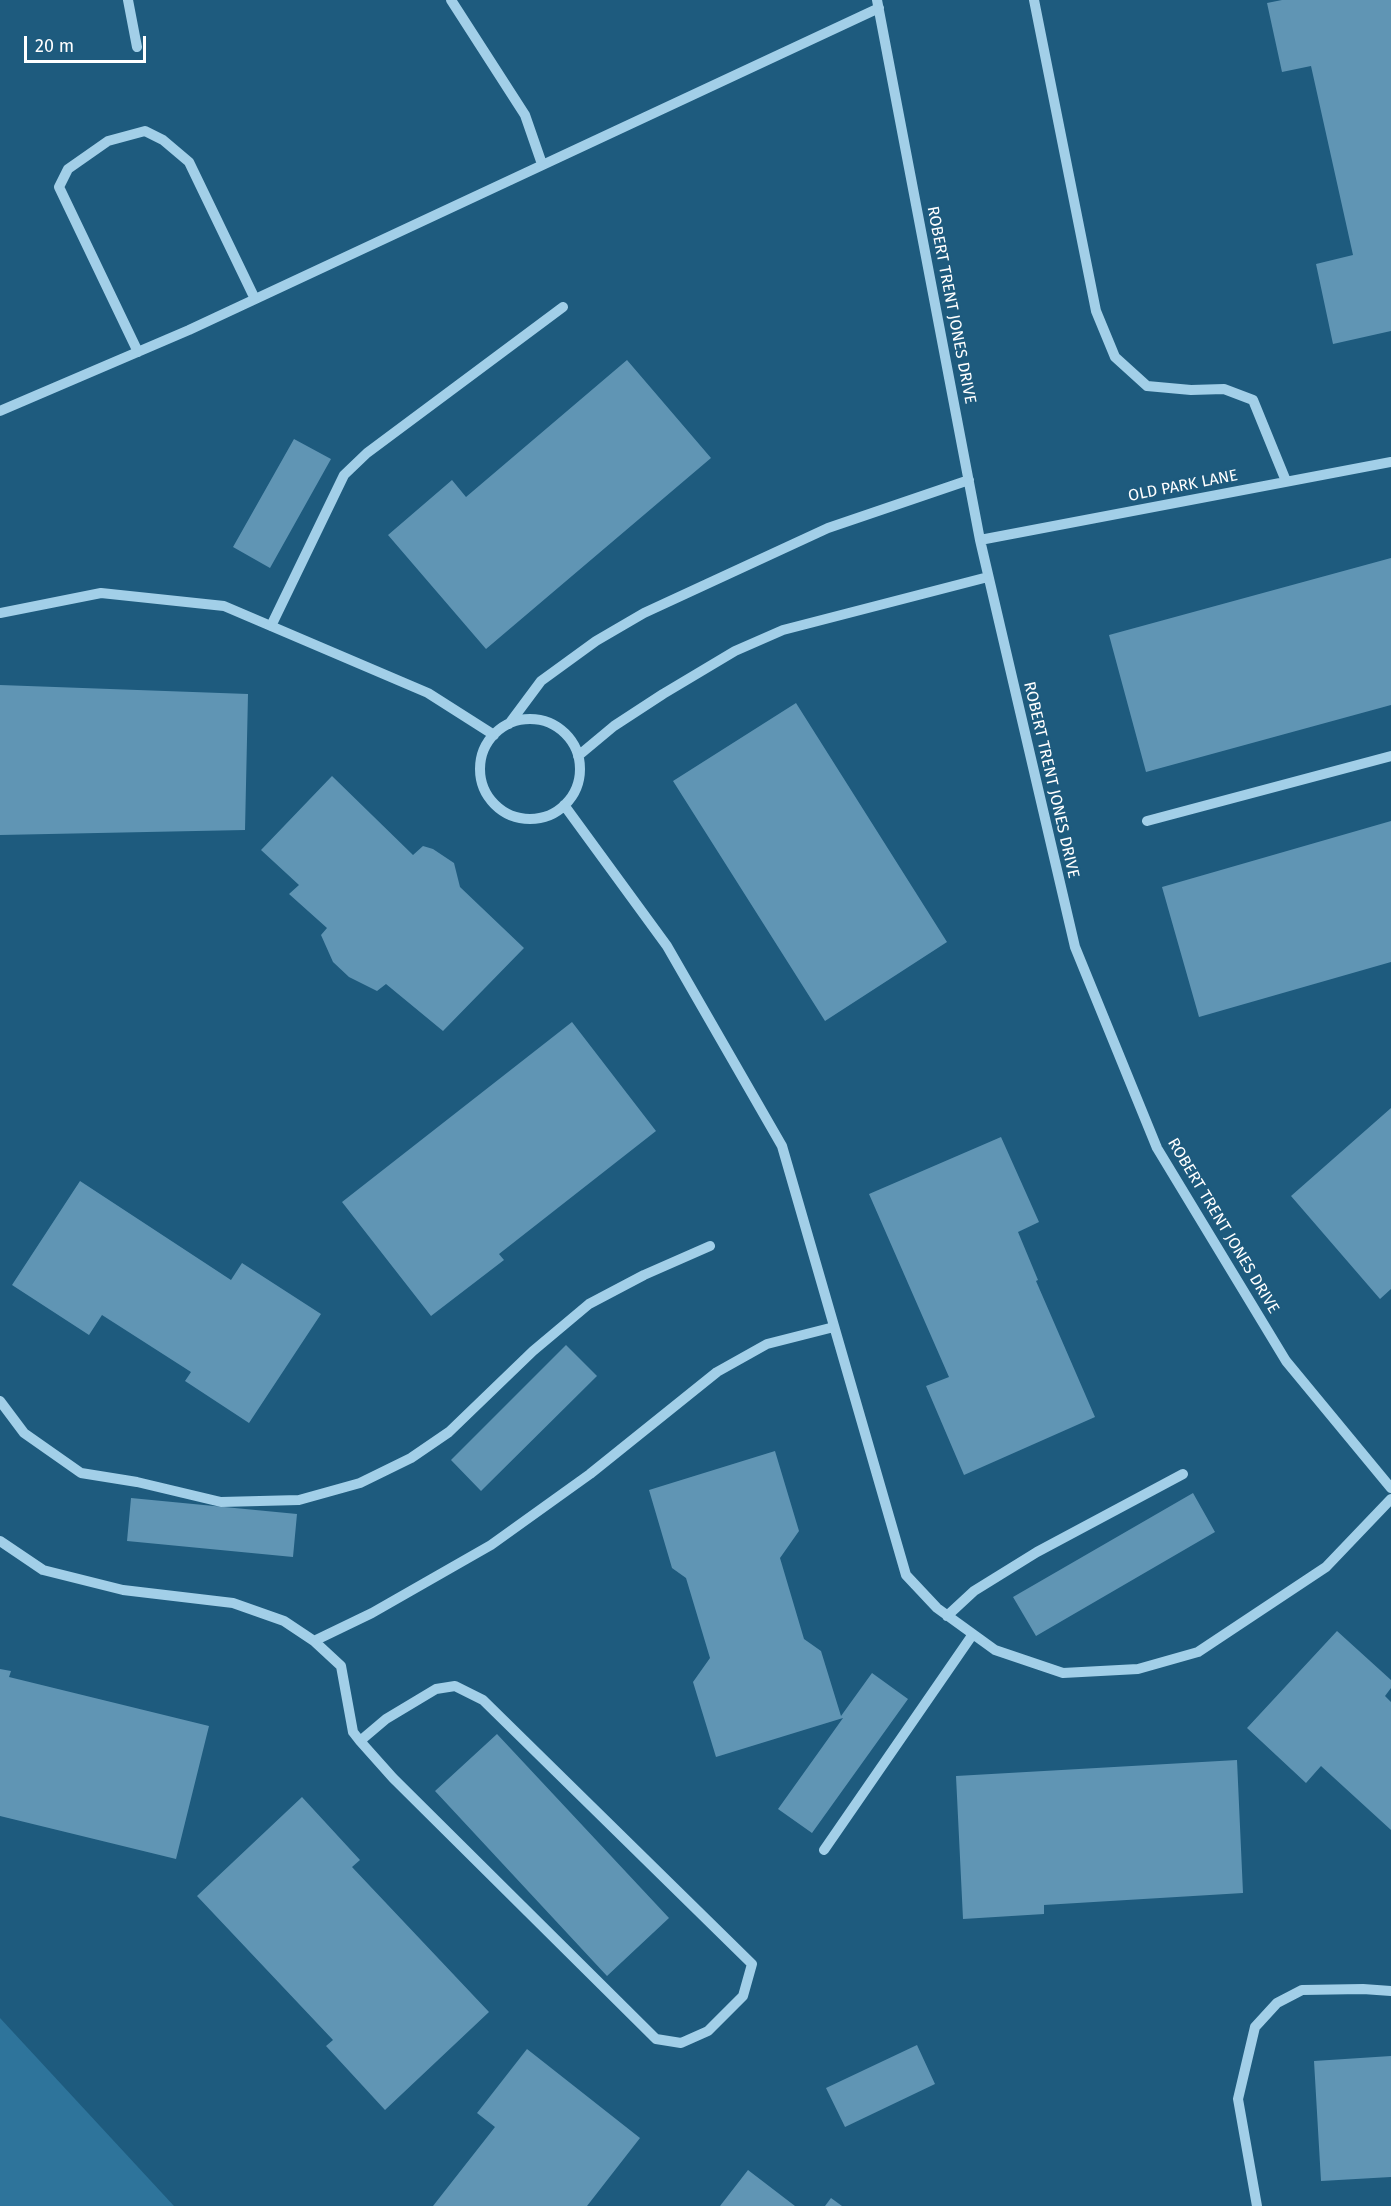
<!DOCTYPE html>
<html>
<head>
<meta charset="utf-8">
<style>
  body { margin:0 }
  #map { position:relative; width:1391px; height:2206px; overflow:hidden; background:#1e5b7e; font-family:"Fira Sans",sans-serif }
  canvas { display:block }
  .scale { position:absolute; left:24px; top:36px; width:122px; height:27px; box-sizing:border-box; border:3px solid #fff; border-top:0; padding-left:8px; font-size:18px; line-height:21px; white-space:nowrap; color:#fff; -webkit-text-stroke:4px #1e5b7e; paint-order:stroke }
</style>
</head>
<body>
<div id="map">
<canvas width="1391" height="2206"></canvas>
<div class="scale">20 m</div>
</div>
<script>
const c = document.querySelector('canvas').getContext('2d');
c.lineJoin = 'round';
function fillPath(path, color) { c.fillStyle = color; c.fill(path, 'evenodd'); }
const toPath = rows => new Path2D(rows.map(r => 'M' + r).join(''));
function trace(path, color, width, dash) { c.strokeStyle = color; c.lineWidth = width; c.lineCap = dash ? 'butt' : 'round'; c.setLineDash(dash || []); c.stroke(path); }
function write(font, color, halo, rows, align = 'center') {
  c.font = font + ' "Fira Sans",sans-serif'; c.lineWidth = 4.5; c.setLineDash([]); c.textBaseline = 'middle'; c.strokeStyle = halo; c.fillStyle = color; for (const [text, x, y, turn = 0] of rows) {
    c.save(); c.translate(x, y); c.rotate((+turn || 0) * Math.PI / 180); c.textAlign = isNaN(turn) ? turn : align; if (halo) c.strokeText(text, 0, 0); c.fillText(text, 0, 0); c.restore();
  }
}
fillPath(toPath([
  [0,2018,174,2206,0,2206]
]), '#2e749b');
fillPath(toPath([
  [1282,0,1391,0,1391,331,1333,344,1316,264,1353,255,1311,66,1282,72,1267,3],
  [627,360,711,458,486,649,388,535,452,480,466,497],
  [294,439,331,459,270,568,233,547],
  [1391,558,1391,705,1146,772,1109,635],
  [0,685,248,694,245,830,0,835],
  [796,703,947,942,825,1021,673,781],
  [332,776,413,855,423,846,433,849,454,863,460,887,524,948,443,1031,386,984,377,991,349,977,333,962,321,935,327,928,289,894,299,885,261,850],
  [1391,821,1391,962,1199,1017,1162,887],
  [572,1022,656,1131,499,1254,504,1260,431,1316,342,1202],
  [1391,1108,1391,1289,1380,1299,1291,1196],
  [1001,1137,1039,1222,1018,1232,1038,1280,1036,1281,1095,1417,964,1475,926,1386,949,1377,869,1194],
  [80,1181,231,1280,242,1263,321,1314,249,1423,185,1381,191,1372,102,1315,89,1335,12,1285],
  [566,1345,597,1376,481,1491,451,1460],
  [775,1451,799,1531,780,1558,804,1639,821,1651,841,1716,872,1673,908,1699,812,1833,778,1809,843,1718,716,1757,693,1682,710,1658,686,1578,672,1568,649,1490],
  [1193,1493,1215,1532,1036,1636,1013,1597],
  [131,1498,297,1514,293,1557,127,1541],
  [1337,1631,1391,1680,1391,1688,1385,1696,1391,1702,1391,1830,1321,1766,1306,1783,1247,1728],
  [0,1669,11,1671,9,1677,209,1726,176,1859,0,1816],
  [497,1734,669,1918,607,1976,435,1791],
  [1237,1760,1243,1893,1044,1905,1044,1914,963,1919,956,1776],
  [302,1797,360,1860,352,1867,489,2012,385,2110,326,2046,333,2040,197,1896],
  [917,2045,935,2084,845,2127,826,2088],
  [527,2049,640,2138,587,2206,433,2206,495,2127,477,2113],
  [1391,2056,1391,2177,1321,2181,1314,2061],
  [748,2170,795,2206,720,2206],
  [831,2198,842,2206,825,2206]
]), '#6095b4');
trace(toPath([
  [128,0,137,47],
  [451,0,525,115,542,164],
  [877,0,980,540,1075,947,1157,1148,1286,1361,1391,1488],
  [1034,0,1096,311,1115,357,1147,386,1191,390,1224,389,1253,400,1286,481],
  [138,352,59,187,68,169,108,141,145,131,163,140,189,162,255,299],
  [0,411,189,330,879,8],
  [980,540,1391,462],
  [0,613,101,593,224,606,428,693,494,735],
  [271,626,344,475,367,453,563,307],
  '480 769a50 50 0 1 1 100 0a50 50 0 1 1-100 0Z',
  [509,724,541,681,596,641,644,613,828,528,969,480],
  [578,756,614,726,663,694,735,651,783,630,988,577],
  [564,805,667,946,782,1146,906,1575,937,1608,995,1650,1063,1673,1138,1669,1198,1652,1326,1567,1391,1499],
  [1147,821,1391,756],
  [0,1401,24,1433,81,1473,137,1482,221,1502,299,1500,360,1483,411,1458,449,1432,533,1351,589,1304,644,1275,710,1246],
  [0,1541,43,1570,123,1590,233,1603,284,1621,314,1641,341,1666,353,1732,360,1741,393,1778,656,2039,681,2043,708,2031,743,1996,752,1964,483,1700,455,1686,436,1689,386,1719,360,1741],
  [947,1616,974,1591,1037,1552,1183,1474],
  [314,1641,372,1613,491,1545,590,1474,717,1372,767,1344,834,1327],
  [824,1850,973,1634],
  [1257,2206,1238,2099,1255,2027,1277,2003,1302,1990,1363,1989,1391,1991]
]), '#a2cfe8', 10);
write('16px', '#fff', '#1e5b7e', [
  ["ROBERT TRENT JONES DRIVE",951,305,79],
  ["OLD PARK LANE",1183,486,-11],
  ["ROBERT TRENT JONES DRIVE",1051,780,77],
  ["ROBERT TRENT JONES DRIVE",1223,1226,59]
]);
</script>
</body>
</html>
